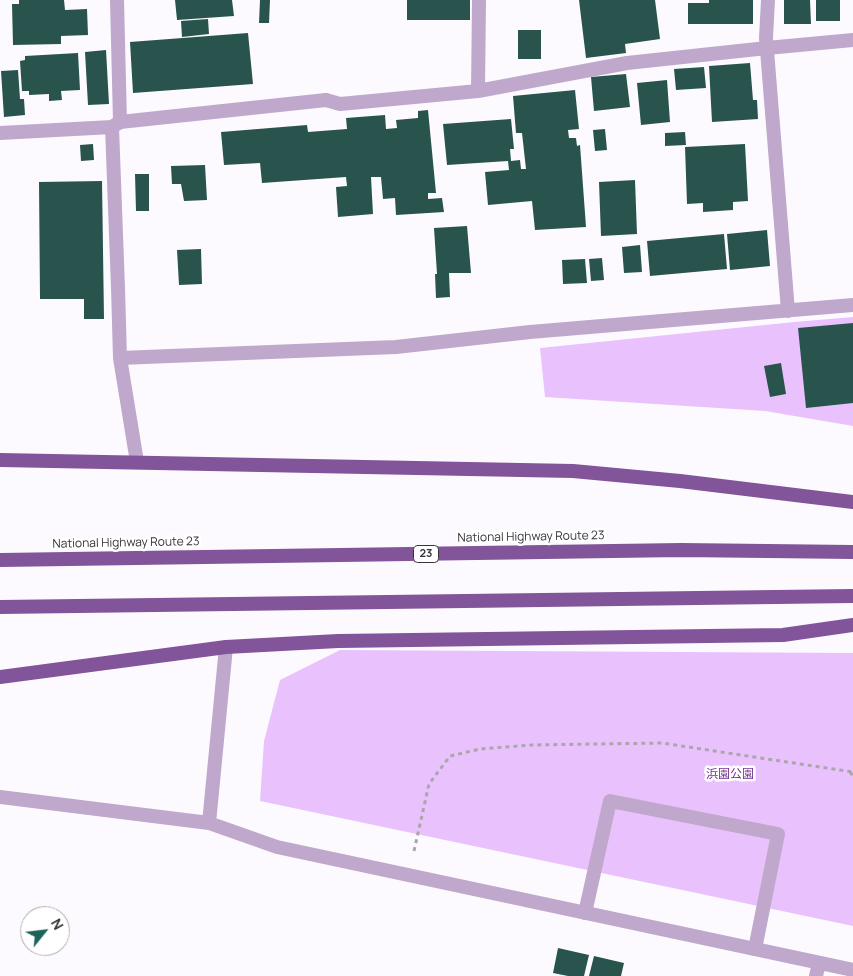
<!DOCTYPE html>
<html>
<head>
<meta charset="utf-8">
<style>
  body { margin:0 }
  #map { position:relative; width:853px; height:976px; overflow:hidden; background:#fdfaff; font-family:Manrope,sans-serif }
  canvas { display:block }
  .north { position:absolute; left:20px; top:906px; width:50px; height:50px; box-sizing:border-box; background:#fff; border:1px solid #afadaf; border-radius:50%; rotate:61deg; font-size:14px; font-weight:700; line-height:20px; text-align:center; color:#373338 }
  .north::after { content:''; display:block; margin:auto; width:18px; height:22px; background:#1a645a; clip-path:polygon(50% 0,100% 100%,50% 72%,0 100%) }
</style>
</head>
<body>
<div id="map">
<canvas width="853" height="976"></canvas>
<div class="north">N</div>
</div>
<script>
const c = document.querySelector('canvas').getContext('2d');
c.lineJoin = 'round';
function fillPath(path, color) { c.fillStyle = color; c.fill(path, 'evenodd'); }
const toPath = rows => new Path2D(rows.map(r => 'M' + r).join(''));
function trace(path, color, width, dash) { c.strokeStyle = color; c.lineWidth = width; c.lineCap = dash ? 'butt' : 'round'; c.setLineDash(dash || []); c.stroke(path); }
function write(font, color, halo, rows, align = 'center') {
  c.font = font + ' Manrope,"Noto Sans JP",sans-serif'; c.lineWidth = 5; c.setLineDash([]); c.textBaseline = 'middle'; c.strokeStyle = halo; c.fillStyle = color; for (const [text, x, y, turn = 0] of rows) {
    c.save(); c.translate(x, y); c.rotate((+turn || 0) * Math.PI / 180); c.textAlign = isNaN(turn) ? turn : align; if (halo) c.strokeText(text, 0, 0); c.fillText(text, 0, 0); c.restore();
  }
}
fillPath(toPath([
  [853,317,853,426,765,411,545,397,540,348,794,322],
  [340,650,853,653,853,926,260,801,264,741,280,680]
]), '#e9c2fd');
fillPath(toPath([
  [19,0,64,0,65,10,87,9,88,35,61,36,61,44,13,45,12,4,19,4],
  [175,0,232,0,234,16,177,20],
  [260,0,270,0,269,23,259,23],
  [407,0,470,0,470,20,407,20],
  [579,0,655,0,660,39,625,44,626,53,586,58],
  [709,0,753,0,753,24,688,24,688,3,709,3],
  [784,0,810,0,811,24,784,24],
  [816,0,840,0,840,21,816,21],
  [208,19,209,34,182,37,181,21],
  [518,30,541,30,541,59,518,59],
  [248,33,253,84,133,93,130,42],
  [106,50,109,104,88,105,85,52],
  [78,53,80,90,61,91,62,100,49,101,49,94,29,95,29,91,22,91,20,61,25,60,25,56],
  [750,63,753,100,757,100,758,119,712,122,709,66],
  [704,67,706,88,676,90,674,69],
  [18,70,20,99,24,99,25,115,4,117,1,71],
  [626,74,630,107,594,111,591,77],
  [667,80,670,122,641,125,637,83],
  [575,90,579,129,568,130,569,138,576,138,577,146,580,145,586,227,535,230,532,201,488,205,485,172,509,170,508,161,447,165,443,124,511,119,514,149,510,149,511,161,520,160,521,169,526,169,522,133,516,133,513,96],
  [428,110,436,193,428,193,428,199,442,198,444,212,396,215,395,198,383,199,381,177,371,177,373,214,338,217,336,187,347,186,346,177,262,183,260,163,224,165,221,132,307,125,308,132,347,129,346,118,385,115,386,129,397,128,396,120,418,118,418,111],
  [605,129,607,150,595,151,593,130],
  [685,132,686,145,665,146,665,133],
  [93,144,94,160,81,161,80,145],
  [745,144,748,201,733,202,733,210,703,212,703,203,687,204,685,147],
  [205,165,207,200,184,201,181,184,172,184,171,166],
  [135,174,149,174,149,211,136,211],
  [635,180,637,234,601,236,599,182],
  [102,181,104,319,84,319,84,299,40,299,39,182],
  [467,226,471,273,449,273,450,297,436,298,435,274,437,274,434,228],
  [767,230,770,266,730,270,727,234],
  [724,234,727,269,650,276,647,241],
  [640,245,642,272,624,273,622,247],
  [201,249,202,284,179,285,177,250],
  [602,258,604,280,591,281,589,259],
  [585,259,587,283,563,284,562,260],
  [853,323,853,403,806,408,798,328],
  [781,363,786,394,770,397,764,366],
  [558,948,589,955,584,976,568,976,553,973],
  [594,956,624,963,621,976,589,976]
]), '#28544d');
trace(toPath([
  [850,772,853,776],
  [414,851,429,784,450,756,480,749,531,745,662,743,853,772]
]), '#aaa6ab', 3, [4, 4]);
trace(toPath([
  [478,91,479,0],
  [326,100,340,104,478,91,627,63,767,48,853,40],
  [0,133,112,127,120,122],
  [585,913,610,801,778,834,755,949]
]), '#bfa8cc', 14);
trace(toPath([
  [117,0,120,122,326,100],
  [768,0,766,38,788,311],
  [112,127,118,288,120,358,137,462],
  [120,358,396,347,530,332,853,305]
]), '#bfa8cc', 14);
trace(toPath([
  [0,797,209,823,277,847,853,970],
  [209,823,226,647],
  [816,976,819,963]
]), '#bfa8cc', 14);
trace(toPath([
  [0,460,573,471,680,481,853,502],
  [0,560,681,550,853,552],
  [0,607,853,596],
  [0,677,226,647,338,641,783,635,853,625]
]), '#825499', 14);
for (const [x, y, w] of [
  [426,554,25]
]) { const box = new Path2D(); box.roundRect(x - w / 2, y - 8.5, w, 17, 4); c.fillStyle = '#fff'; c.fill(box); trace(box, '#373338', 1); }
write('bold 11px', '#373338', null, [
  ["23",426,554]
]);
write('12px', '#373338', '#fff', [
  ["National Highway Route 23",531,537,-1],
  ["National Highway Route 23",126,543,-1]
]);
write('12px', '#72318f', '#fff', [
  ["浜園公園",730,775]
]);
</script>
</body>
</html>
